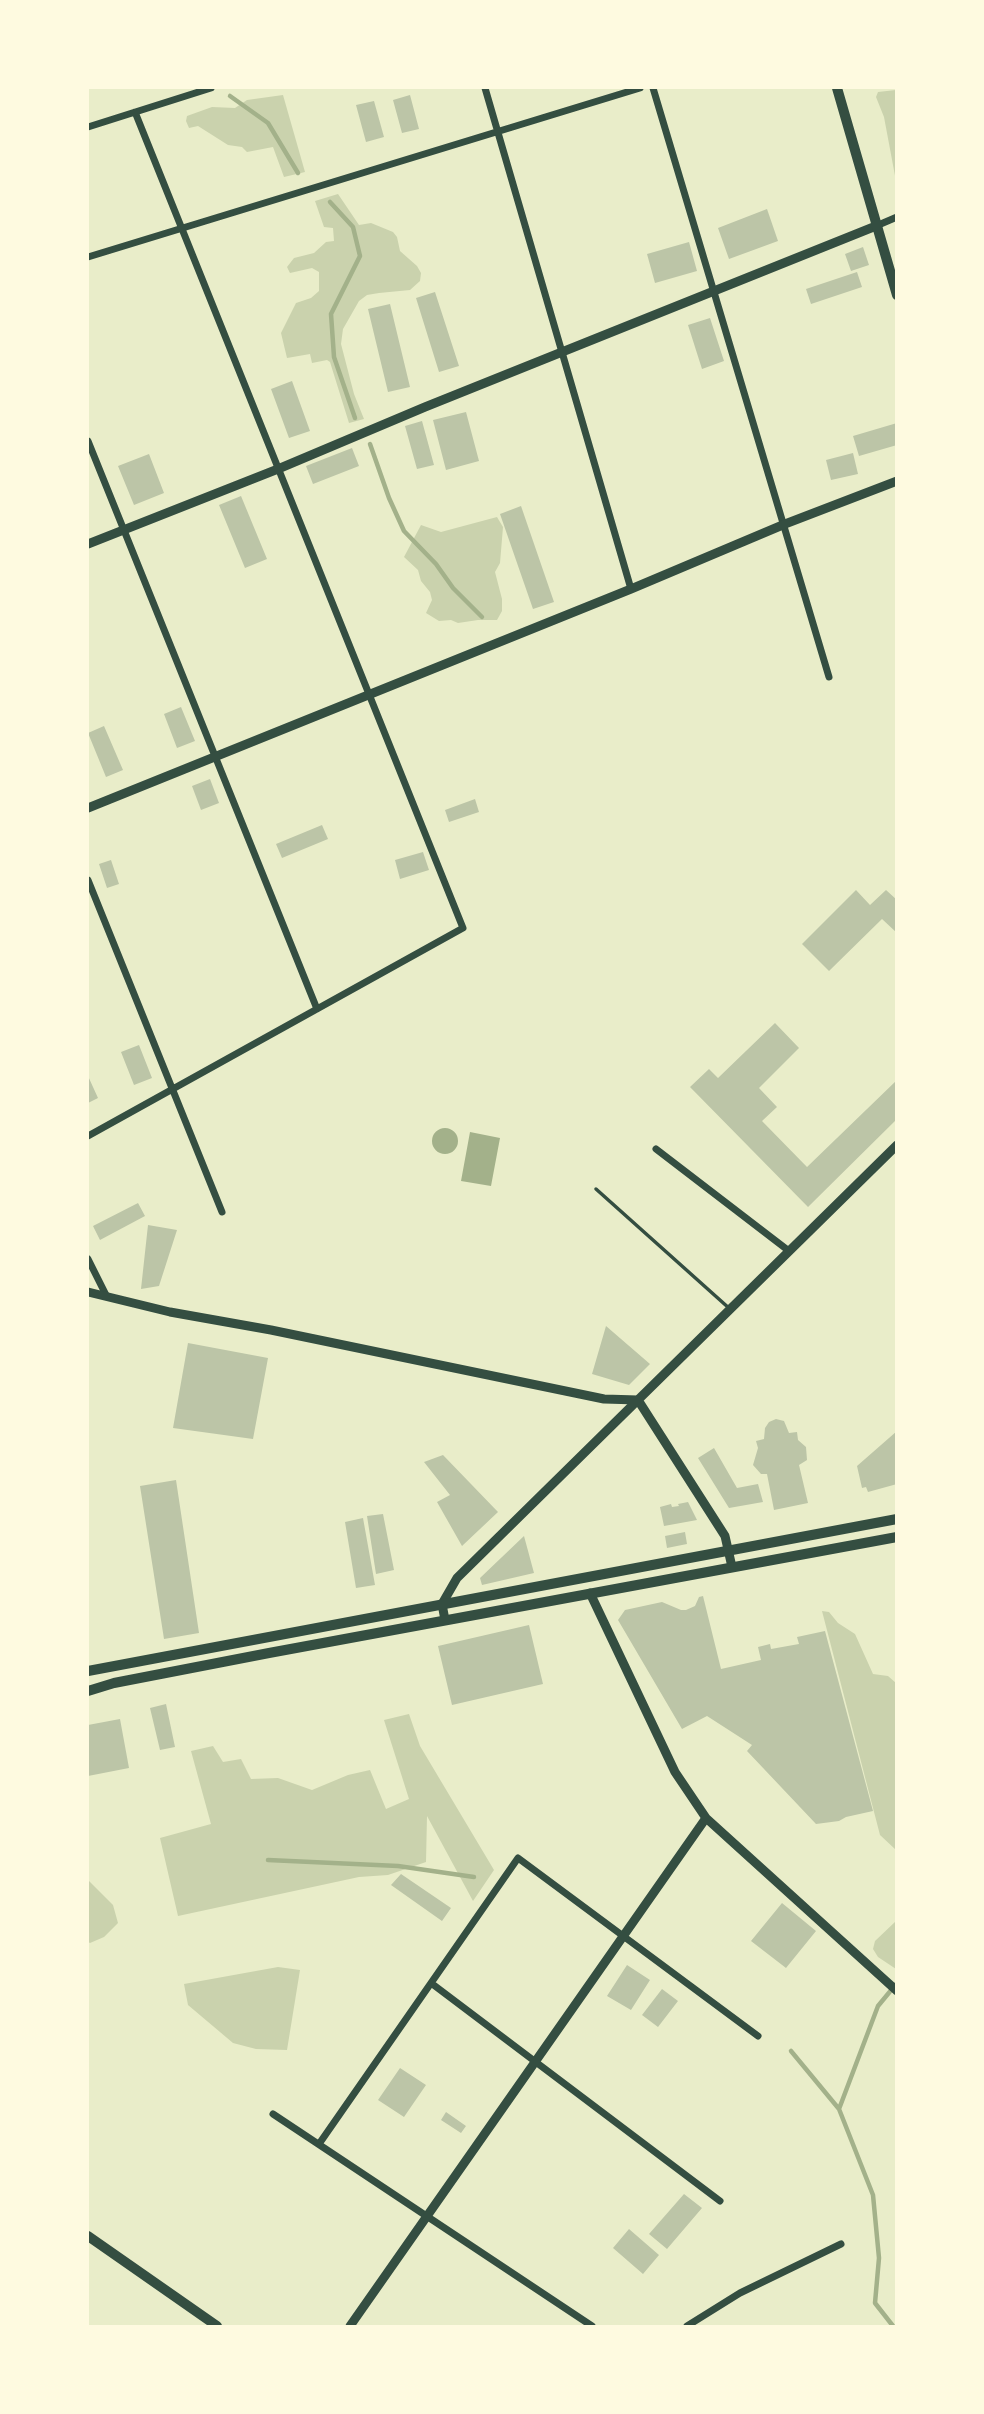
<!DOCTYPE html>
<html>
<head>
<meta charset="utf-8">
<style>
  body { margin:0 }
  #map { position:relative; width:984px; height:2414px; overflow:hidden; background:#e9edc9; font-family:"IBM Plex Serif",serif }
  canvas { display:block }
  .frame { position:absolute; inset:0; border:89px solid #fefae0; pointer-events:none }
</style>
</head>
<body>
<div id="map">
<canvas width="984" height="2414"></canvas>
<div class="frame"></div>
</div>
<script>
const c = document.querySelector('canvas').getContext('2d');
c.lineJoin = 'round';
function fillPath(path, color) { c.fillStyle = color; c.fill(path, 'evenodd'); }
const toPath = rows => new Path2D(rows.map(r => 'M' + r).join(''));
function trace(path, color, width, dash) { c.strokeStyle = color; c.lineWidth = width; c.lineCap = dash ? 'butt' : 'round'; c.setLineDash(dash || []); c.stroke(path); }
fillPath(toPath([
  [896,90,897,90,896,181,884,117,876,97,878,92],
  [283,95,305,172,284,177,273,147,247,152,242,147,228,145,198,126,189,128,186,121,187,116,212,107,235,108,247,100],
  [338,194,359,225,371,223,393,232,397,237,400,251,417,266,421,273,420,281,410,290,379,293,367,295,359,301,343,329,341,344,354,394,364,419,349,423,330,362,327,360,312,363,310,354,287,358,281,333,296,303,311,298,319,291,319,272,312,268,290,273,287,267,294,258,314,253,326,242,334,241,333,228,324,227,315,201],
  [497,517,503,527,500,563,495,572,502,599,502,611,497,620,478,620,458,623,451,620,439,621,426,613,432,600,430,592,421,581,418,570,404,557,421,525,441,532],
  [822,1611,829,1612,838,1623,855,1634,873,1674,888,1676,896,1683,896,1850,880,1835],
  [409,1714,420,1746,494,1870,473,1901,427,1816,426,1862,388,1875,359,1877,178,1916,160,1838,211,1824,191,1751,213,1746,223,1762,241,1759,251,1779,278,1778,312,1790,348,1775,370,1770,386,1809,409,1799,384,1720],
  [88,1880,113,1905,118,1923,104,1937,90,1943,88,1942],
  [896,1921,896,1969,878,1957,873,1949,875,1941],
  [278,1967,300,1970,287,2050,256,2049,233,2043,188,2005,184,1984]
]), '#cad2ad');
fillPath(toPath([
  '432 1141a13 13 0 1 1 26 0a13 13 0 1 1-26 0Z',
  [470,1132,500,1138,491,1186,461,1181]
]), '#a3b18a');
trace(toPath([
  [230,96,268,123,298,173],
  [330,202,353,227,360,256,331,314,334,357,355,418],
  [370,444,389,498,404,531,436,564,453,588,482,617],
  [268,1860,398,1866,474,1877],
  [791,2051,839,2109],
  [893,2326,875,2303,879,2258,873,2195,839,2109,878,2006,897,1983]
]), '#a3b18a', 4.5);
fillPath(toPath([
  [410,95,419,129,402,133,393,100],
  [374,101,384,137,366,142,356,105],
  [767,209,778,241,729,259,718,228],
  [689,242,697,271,655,283,647,254],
  [863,247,869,265,851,271,845,254],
  [857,272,862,287,811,304,806,289],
  [435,292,459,366,439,372,416,298],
  [390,304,410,387,388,392,368,309],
  [710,318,724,361,702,369,688,325],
  [292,381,310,431,289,438,271,389],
  [466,412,479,461,446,470,433,420],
  [422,421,434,465,417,469,405,426],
  [897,423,897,445,859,456,853,436],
  [352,448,359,466,313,484,306,466],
  [853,453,858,474,831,480,826,460],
  [149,454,164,493,134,505,118,466],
  [241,496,267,559,245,568,219,505],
  [521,506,554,602,533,609,500,514],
  [181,707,195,741,177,748,164,714],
  [104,726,123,770,106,777,88,733],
  [210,779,219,803,201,810,192,786],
  [475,799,479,812,449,822,445,810],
  [322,825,328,839,282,858,276,844],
  [423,852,429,870,400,879,395,860],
  [111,860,119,884,107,888,99,864],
  [856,890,870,905,886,890,897,900,897,933,882,919,829,971,802,944],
  [775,1023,799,1048,759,1088,777,1107,762,1121,807,1167,897,1080,897,1119,808,1207,690,1087,709,1069,718,1078],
  [139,1045,152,1078,134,1085,121,1052],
  [88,1076,98,1098,88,1103],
  [138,1203,145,1216,100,1240,93,1226],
  [148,1225,177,1230,159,1286,141,1289],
  [606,1326,650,1364,629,1385,592,1374],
  [188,1343,268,1358,253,1439,173,1428],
  [776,1419,784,1421,789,1433,797,1432,798,1440,806,1447,807,1460,799,1465,808,1503,774,1510,767,1474,761,1474,753,1465,758,1448,756,1441,764,1439,765,1428,769,1422],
  [897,1431,897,1484,868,1492,866,1487,862,1488,857,1466],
  [714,1448,737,1488,758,1484,763,1502,729,1508,698,1458],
  [443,1455,498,1512,462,1546,437,1502,450,1495,424,1462],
  [176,1480,199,1633,164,1639,140,1486],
  [688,1502,697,1520,664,1526,660,1507,671,1504,672,1507,679,1506,678,1504],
  [383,1514,394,1570,376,1574,367,1516],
  [363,1518,375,1585,356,1588,345,1522],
  [685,1532,687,1544,667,1548,665,1536],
  [524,1536,534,1573,482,1585,480,1578],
  [703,1596,721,1669,761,1660,758,1647,770,1644,771,1649,799,1644,797,1637,825,1631,873,1811,846,1817,839,1821,816,1824,747,1751,752,1745,707,1716,682,1729,618,1620,625,1610,662,1602,681,1610,686,1610,695,1606,699,1597],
  [529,1625,543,1684,452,1705,438,1646],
  [166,1704,175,1747,160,1750,150,1708],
  [120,1719,129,1768,88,1776,88,1725],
  [401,1874,451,1908,442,1921,391,1885],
  [782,1903,816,1931,786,1968,751,1941],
  [627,1965,650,1980,631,2010,607,1996],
  [662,1989,678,2001,658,2027,642,2015],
  [400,2068,426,2085,404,2117,378,2100],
  [446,2112,466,2126,461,2133,441,2120],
  [684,2194,702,2208,667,2249,649,2234],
  [629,2229,659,2255,643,2274,613,2248]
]), '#bcc5a7');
trace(toPath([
  [596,1189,730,1309]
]), '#344e41', 3.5);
trace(toPath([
  [485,88,631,589],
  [653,88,829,677],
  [88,127,211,88],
  [876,226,897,217],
  [88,257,640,88],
  [88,441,317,1009],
  [88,880,222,1212],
  [88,1136,463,928,135,112],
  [656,1149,789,1251],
  [88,1259,106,1295],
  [431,1983,720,2201],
  [273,2114,592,2326],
  [319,2144,518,1858,758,2036],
  [687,2326,740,2293,841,2244]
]), '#344e41', 7);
trace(toPath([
  [88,544,278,469,425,407,876,226],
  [88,808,631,589,785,524,897,481],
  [88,1292,170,1312,271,1330,604,1399,638,1400],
  [638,1400,725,1536,732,1567],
  [590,1593,675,1772,706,1818,897,1991],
  [445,1620,442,1604,457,1578,897,1145],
  [350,2326,706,1818]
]), '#344e41', 9);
trace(toPath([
  [837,88,897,295],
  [88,2236,217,2326]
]), '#344e41', 10);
trace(toPath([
  [88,1671,897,1519],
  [88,1691,114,1683,269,1653,897,1537]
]), '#344e41', 10);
</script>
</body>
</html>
